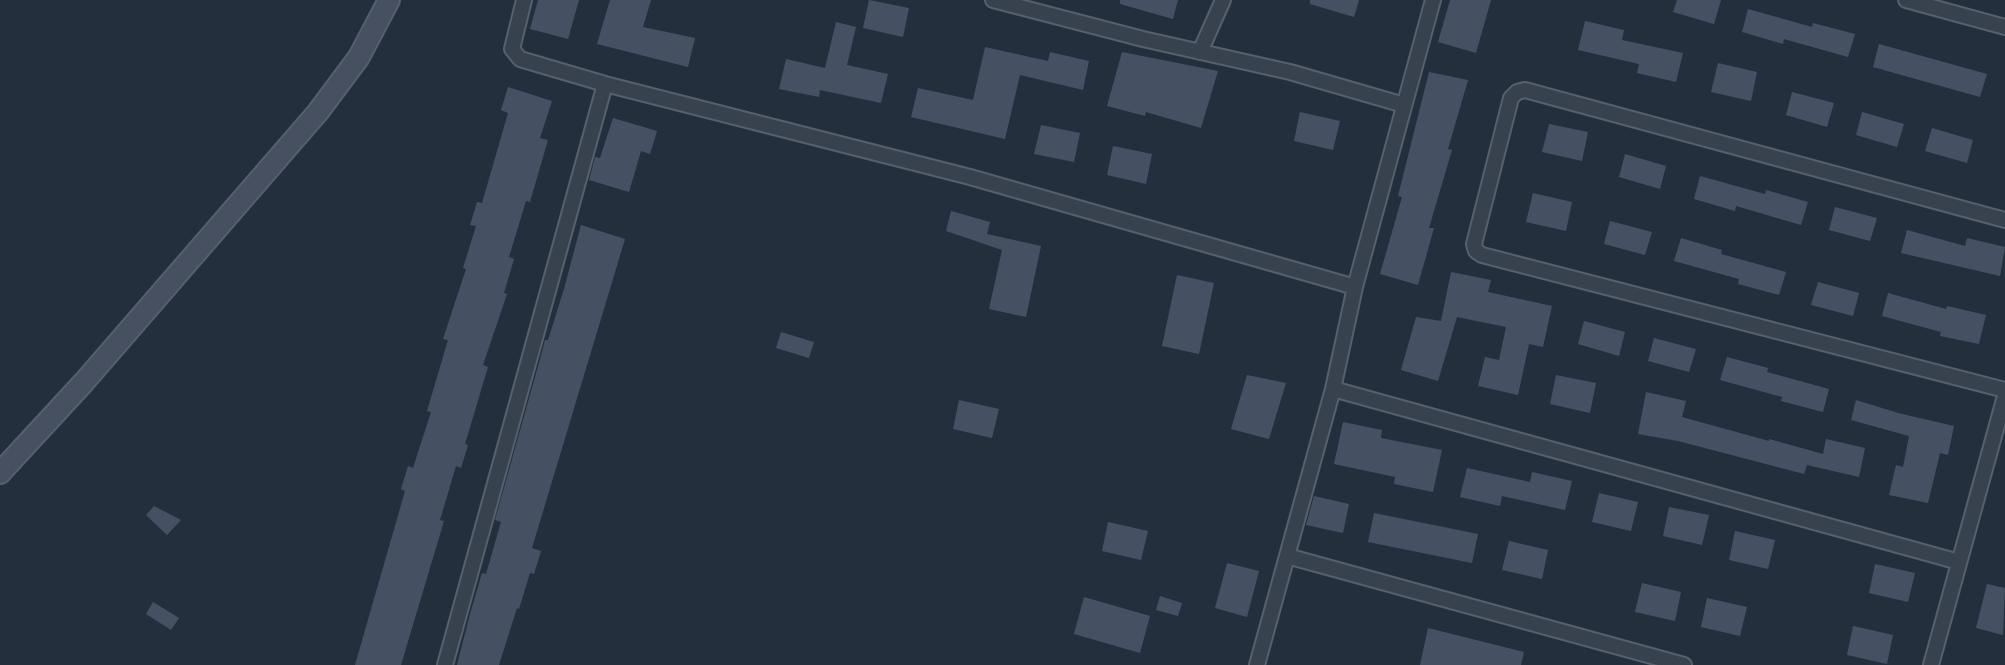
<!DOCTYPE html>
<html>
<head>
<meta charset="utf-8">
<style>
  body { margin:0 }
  canvas { display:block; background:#242f3e }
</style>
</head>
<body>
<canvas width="2005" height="665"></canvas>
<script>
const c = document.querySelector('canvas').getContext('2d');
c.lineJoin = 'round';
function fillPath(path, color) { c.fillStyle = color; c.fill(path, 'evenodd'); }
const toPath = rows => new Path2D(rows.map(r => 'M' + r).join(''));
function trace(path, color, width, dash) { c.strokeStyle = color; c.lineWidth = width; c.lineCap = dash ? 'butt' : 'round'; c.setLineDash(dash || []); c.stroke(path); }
fillPath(toPath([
  [538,0,579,0,568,39,530,29],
  [610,0,651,0,643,27,695,38,688,67,597,44],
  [869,0,909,8,903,37,863,28],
  [1120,0,1178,0,1173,19,1120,4],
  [1310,0,1359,0,1354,17,1310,4],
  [1450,0,1491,0,1476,53,1438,42],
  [1677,0,1721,0,1714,24,1673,12],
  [1748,9,1812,27,1813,23,1855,34,1848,57,1784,39,1783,44,1742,32],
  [1585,21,1624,30,1622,40,1683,53,1676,82,1637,73,1639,64,1578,50],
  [836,22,856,27,847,65,888,74,881,103,820,90,819,97,779,89,786,59,825,68],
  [1879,44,1987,74,1980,97,1873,67],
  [985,47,1048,61,1050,52,1089,61,1083,90,1020,75,1005,139,911,117,918,88,973,100],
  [1122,52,1218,71,1201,128,1146,112,1145,116,1107,106],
  [1718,63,1757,72,1751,101,1711,92],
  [1429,72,1468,80,1448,149,1452,150,1429,228,1434,228,1418,285,1380,274,1402,197,1398,196],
  [508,87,552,101,540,138,548,140,530,202,526,201,509,257,514,259,504,293,507,294,483,365,488,367,465,444,468,445,461,468,456,466,440,520,444,521,401,665,355,665,405,491,401,489,408,466,413,468,431,412,427,411,448,340,443,339,466,269,463,268,476,226,470,225,477,202,482,203,508,113,501,110],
  [1792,92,1834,103,1827,127,1786,115],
  [1300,112,1340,121,1333,150,1294,141],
  [1862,112,1904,124,1897,147,1856,135],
  [613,118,657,131,650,154,641,151,629,192,589,180,595,157,600,158],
  [1549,124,1588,132,1582,161,1542,152],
  [1041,125,1080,133,1074,162,1034,154],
  [1932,128,1973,140,1967,163,1925,151],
  [1113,146,1152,154,1146,184,1107,175],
  [1625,154,1666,166,1660,189,1619,177],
  [1700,176,1765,194,1766,190,1808,202,1801,225,1736,206,1735,211,1694,199],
  [1533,193,1572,202,1566,231,1526,222],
  [1835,207,1877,218,1870,241,1829,230],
  [951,211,990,222,987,234,1041,246,1026,317,989,309,1002,250,946,231],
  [1610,221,1652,232,1645,255,1604,244],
  [581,225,625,239,532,548,541,551,534,574,530,573,519,609,517,608,499,665,457,665,470,614,482,573,486,574,501,522,495,520,542,352,545,340,548,340,564,289],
  [1907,230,1965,246,1967,238,2005,247,2000,276,1901,253],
  [1681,238,1722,250,1721,254,1786,272,1779,295,1738,284,1739,279,1674,261],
  [1451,272,1491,280,1488,292,1552,306,1543,347,1529,344,1518,395,1478,386,1485,357,1499,360,1506,327,1457,317,1438,381,1401,370,1416,317,1441,321],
  [1177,275,1214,283,1199,354,1162,346],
  [1818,282,1859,293,1853,316,1811,305],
  [1888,293,1946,309,1947,306,1986,315,1979,344,1940,336,1941,332,1882,316],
  [1584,321,1625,332,1619,356,1578,344],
  [781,332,814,342,809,358,776,348],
  [1654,338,1696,349,1689,372,1648,361],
  [1727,357,1768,368,1767,372,1829,389,1823,412,1781,401,1782,397,1720,380],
  [1247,375,1286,383,1269,439,1231,429],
  [1556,375,1596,383,1590,413,1550,404],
  [1646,392,1686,401,1682,417,1769,441,1769,439,1823,454,1826,439,1865,448,1859,477,1807,465,1804,474,1678,441,1638,434],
  [959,400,999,409,992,438,953,429],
  [1856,400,1898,413,1954,426,1948,455,1940,453,1928,503,1889,495,1896,465,1903,467,1909,436,1851,420],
  [1343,422,1382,430,1381,438,1442,450,1433,492,1394,484,1395,477,1334,464],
  [1467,468,1530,482,1532,472,1572,481,1565,510,1502,496,1500,506,1460,497],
  [1599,493,1638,502,1631,531,1592,522],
  [1314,496,1349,504,1343,533,1306,525],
  [154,506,181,520,167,535,146,515],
  [1669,507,1709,515,1702,545,1663,536],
  [1374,513,1478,534,1472,563,1368,542],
  [1108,522,1148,531,1141,560,1102,551],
  [1735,531,1775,540,1768,569,1729,560],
  [1509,541,1548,550,1542,579,1502,570],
  [1227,563,1259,571,1247,617,1215,608],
  [1875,564,1915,573,1908,602,1869,593],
  [1642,583,1681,592,1675,621,1635,612],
  [1987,584,2005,588,2003,635,1976,628],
  [1160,596,1182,603,1178,616,1156,610],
  [1084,597,1150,616,1140,653,1074,634],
  [1707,598,1747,607,1740,636,1701,627],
  [153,602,179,618,171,630,146,614],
  [1853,626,1893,635,1887,664,1847,655],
  [1428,628,1524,652,1521,665,1420,665]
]), '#455162');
const street = toPath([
  [524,0,512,49,520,59,605,84,970,177,1355,287],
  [993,0,1143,39,1290,72,1404,105],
  [1433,0,1355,287,1333,389,1287,556,1684,665],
  [1906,0,2005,27],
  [1200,52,1223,0],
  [2005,220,1525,90,1517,92,1511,98,1474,244,1476,251,1482,255,2005,390],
  [1333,389,1959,562],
  [445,665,605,84],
  [1257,665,1287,556],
  [1931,665,2005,396]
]);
const secondary = toPath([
  [0,473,84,382,318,112,359,57,389,0]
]);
trace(street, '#565f6c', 18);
trace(secondary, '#565f6c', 24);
trace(street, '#38414e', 14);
trace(secondary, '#465061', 20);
</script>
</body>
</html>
